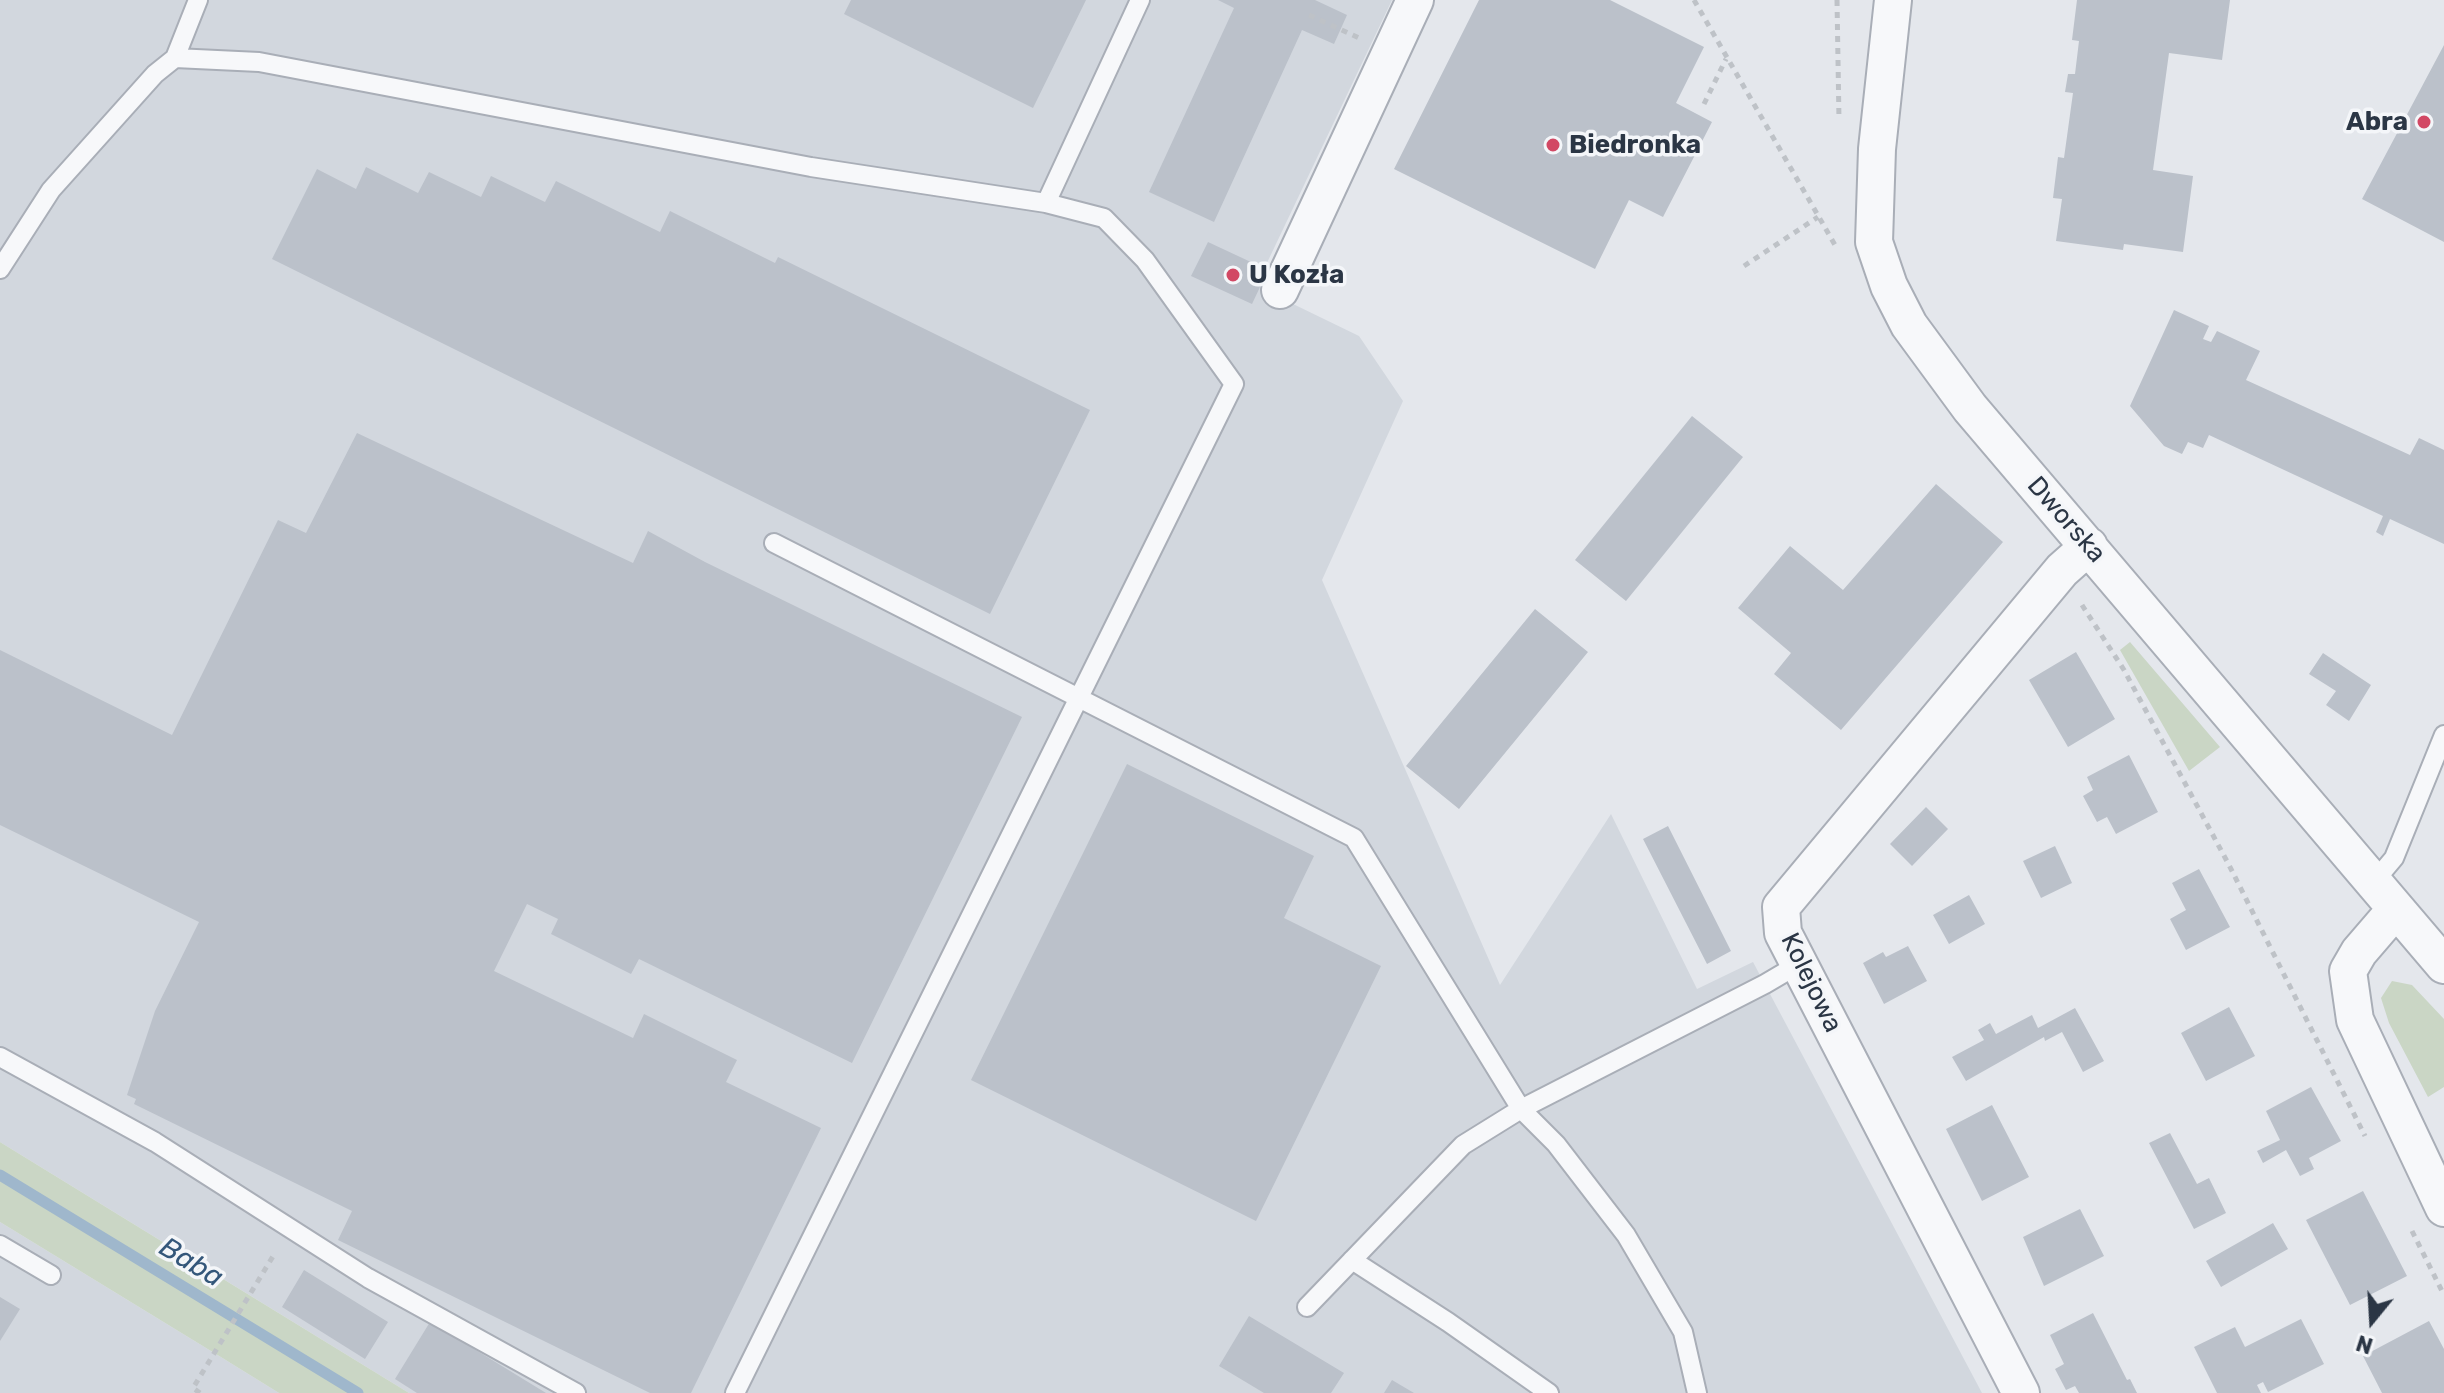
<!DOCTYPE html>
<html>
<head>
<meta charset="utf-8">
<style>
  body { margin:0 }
  #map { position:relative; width:2444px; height:1393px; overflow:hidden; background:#e4e7ec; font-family:Rubik,sans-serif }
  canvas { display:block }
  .north { position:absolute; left:2332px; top:1281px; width:80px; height:80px; -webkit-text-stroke:6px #f4f6f9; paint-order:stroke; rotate:198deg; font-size:22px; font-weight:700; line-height:32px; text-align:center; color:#2b3645 }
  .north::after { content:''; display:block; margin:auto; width:28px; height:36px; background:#2b3645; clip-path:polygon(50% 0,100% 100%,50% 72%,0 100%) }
</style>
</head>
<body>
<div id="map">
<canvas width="2444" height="1393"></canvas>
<div class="north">N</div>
</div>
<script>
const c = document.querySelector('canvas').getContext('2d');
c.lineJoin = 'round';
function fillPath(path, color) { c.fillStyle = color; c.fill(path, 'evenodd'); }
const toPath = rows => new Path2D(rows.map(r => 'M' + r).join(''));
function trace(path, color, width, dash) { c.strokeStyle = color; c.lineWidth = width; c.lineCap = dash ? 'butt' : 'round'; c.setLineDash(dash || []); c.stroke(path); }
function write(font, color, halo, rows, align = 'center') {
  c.font = font + ' Rubik,sans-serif'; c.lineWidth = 7; c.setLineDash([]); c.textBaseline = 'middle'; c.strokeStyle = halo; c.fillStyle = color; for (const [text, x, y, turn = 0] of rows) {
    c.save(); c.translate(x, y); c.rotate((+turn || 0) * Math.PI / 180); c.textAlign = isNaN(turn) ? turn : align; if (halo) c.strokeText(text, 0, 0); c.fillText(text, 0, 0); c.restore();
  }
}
fillPath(toPath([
  [0,0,1392,0,1256,286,1359,336,1403,401,1322,580,1500,985,1611,814,1697,989,1753,962,1982,1393,409,1393,0,1142],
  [0,1222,224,1359,279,1393,0,1393]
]), '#d2d7de');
fillPath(toPath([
  [2130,642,2220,747,2189,771,2120,650],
  [2392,981,2412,985,2444,1019,2444,1087,2428,1097,2389,1023,2381,998],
  [0,1142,215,1274,409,1393,279,1393,224,1359,0,1222]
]), '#cad6c5');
trace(toPath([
  [0,1175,358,1393]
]), '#9fb7cc', 11);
fillPath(toPath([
  [851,0,1086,0,1033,108,844,14],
  [1218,0,1315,0,1347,15,1334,44,1302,30,1214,222,1149,192,1234,8],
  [1479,0,1610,0,1704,47,1676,103,1712,122,1663,217,1629,200,1595,269,1394,169],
  [2077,0,2230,0,2222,60,2169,53,2153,170,2193,176,2183,252,2124,244,2123,250,2056,241,2062,199,2053,198,2058,157,2064,158,2073,93,2065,92,2068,74,2075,74,2079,41,2072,40],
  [2444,45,2444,242,2362,199],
  [366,167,418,193,429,172,481,197,491,176,545,202,556,181,660,232,670,211,775,263,778,257,1090,410,990,614,272,259,317,169,356,189],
  [1208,242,1268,270,1252,304,1191,276],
  [2174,310,2209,326,2203,339,2211,342,2217,331,2260,351,2246,380,2410,455,2419,438,2444,450,2444,544,2390,519,2383,536,2376,532,2383,516,2209,435,2203,448,2188,442,2182,454,2164,446,2130,406],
  [1692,416,1743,457,1626,601,1575,560],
  [357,433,633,563,648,531,705,562,1022,717,852,1063,639,959,631,974,551,934,558,919,527,904,494,971,633,1038,644,1014,737,1060,726,1082,821,1128,691,1393,650,1393,338,1240,352,1211,134,1104,136,1099,127,1095,155,1011,199,922,0,825,0,650,172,735,278,520,306,533],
  [1936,484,2003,542,1841,730,1774,674,1791,653,1738,608,1790,546,1843,590],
  [1535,609,1588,652,1459,809,1406,766],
  [2076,652,2115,719,2068,747,2029,680],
  [2323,653,2371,685,2349,721,2326,705,2336,691,2309,674],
  [2129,755,2158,812,2116,834,2107,817,2097,822,2083,796,2093,790,2087,777],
  [1127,764,1314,856,1284,918,1381,966,1256,1221,971,1080],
  [1926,807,1948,829,1912,866,1890,844],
  [1668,826,1731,951,1707,964,1643,839],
  [2055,846,2072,883,2041,898,2023,861],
  [2199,869,2230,927,2186,950,2170,919,2186,910,2172,883],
  [1969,895,1985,924,1949,944,1933,915],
  [1908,946,1927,981,1884,1004,1863,963,1883,952,1886,957],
  [2229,1007,2255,1056,2206,1081,2181,1033],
  [2075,1008,2104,1061,2083,1072,2062,1032,2045,1041,2044,1037,1966,1081,1952,1057,1984,1040,1978,1030,1990,1023,1996,1034,2032,1015,2038,1028],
  [2311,1087,2341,1141,2309,1158,2314,1169,2300,1176,2286,1150,2263,1163,2257,1151,2280,1140,2266,1111],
  [1992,1105,2029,1177,1982,1201,1946,1129],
  [2170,1133,2197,1184,2209,1178,2226,1213,2194,1229,2149,1143],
  [2363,1191,2407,1276,2350,1305,2306,1220],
  [2080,1209,2104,1256,2044,1286,2023,1237],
  [2273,1223,2288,1249,2221,1287,2206,1261],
  [304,1270,388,1322,365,1359,282,1307],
  [0,1297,20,1309,0,1341],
  [2093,1313,2127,1380,2130,1379,2137,1393,2079,1393,2075,1386,2066,1390,2055,1369,2064,1364,2050,1335],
  [1249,1316,1344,1373,1331,1393,1264,1393,1219,1366],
  [2301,1319,2324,1364,2268,1392,2263,1382,2257,1385,2261,1393,2217,1393,2194,1347,2235,1327,2245,1347],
  [2429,1321,2444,1349,2444,1393,2382,1393,2363,1356],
  [430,1322,546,1393,417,1393,395,1379],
  [1392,1380,1414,1393,1384,1393]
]), '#bbc1ca');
const lane = toPath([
  [175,58,259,62,811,167,1046,203,1140,0],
  [0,269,51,190,155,74,175,58,198,0],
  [774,543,1354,838,1521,1109,1556,1144,1626,1235,1683,1332,1697,1393],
  [2373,883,2394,858,2444,735],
  [0,1057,155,1142,368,1278,576,1393],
  [0,1245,51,1275],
  [1352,1260,1448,1322,1549,1393],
  [1307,1307,1463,1145,1521,1109,1765,984,1799,964],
  [735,1393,1234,384,1145,260,1104,218,1046,203]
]);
const street = toPath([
  [1893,0,1877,149,1874,242,1889,286,1909,325,1970,408,2444,965],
  [1280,290,1415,0],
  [2396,909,2359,952,2348,971,2355,1020,2444,1208],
  [2021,1393,1783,933,1781,907,2062,570,2089,546]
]);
trace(lane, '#a9aeb7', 22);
trace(street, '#a9aeb7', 40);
trace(toPath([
  [1694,0,1835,245],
  [1837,0,1839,120],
  [1309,15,1359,38],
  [1704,104,1726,59],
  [1744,266,1818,217],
  [2082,605,2124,670,2229,865,2365,1136],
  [2412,1231,2444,1295],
  [200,1393,193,1388,275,1253]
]), '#bec2c7', 5, [6, 6]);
trace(lane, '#f7f8fa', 18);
trace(street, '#f7f8fa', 36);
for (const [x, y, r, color] of [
  [2424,122,8,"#d24864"],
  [1553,145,8,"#d24864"],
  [1233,275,8,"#d24864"]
]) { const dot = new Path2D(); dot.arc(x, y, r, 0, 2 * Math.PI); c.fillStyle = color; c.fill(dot); trace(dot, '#f4f6f9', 3); }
write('bold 26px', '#2b3645', '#f4f6f9', [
  ["Abra",2408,122,"right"],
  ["Biedronka",1569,145],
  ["U Kozła",1249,275]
], 'left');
write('26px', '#2b3645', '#f4f6f9', [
  ["Dworska",2066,520,49],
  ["Kolejowa",1811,983,64]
]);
write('italic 28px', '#34577a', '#f4f6f9', [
  ["Baba",191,1263,31]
]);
</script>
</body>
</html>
